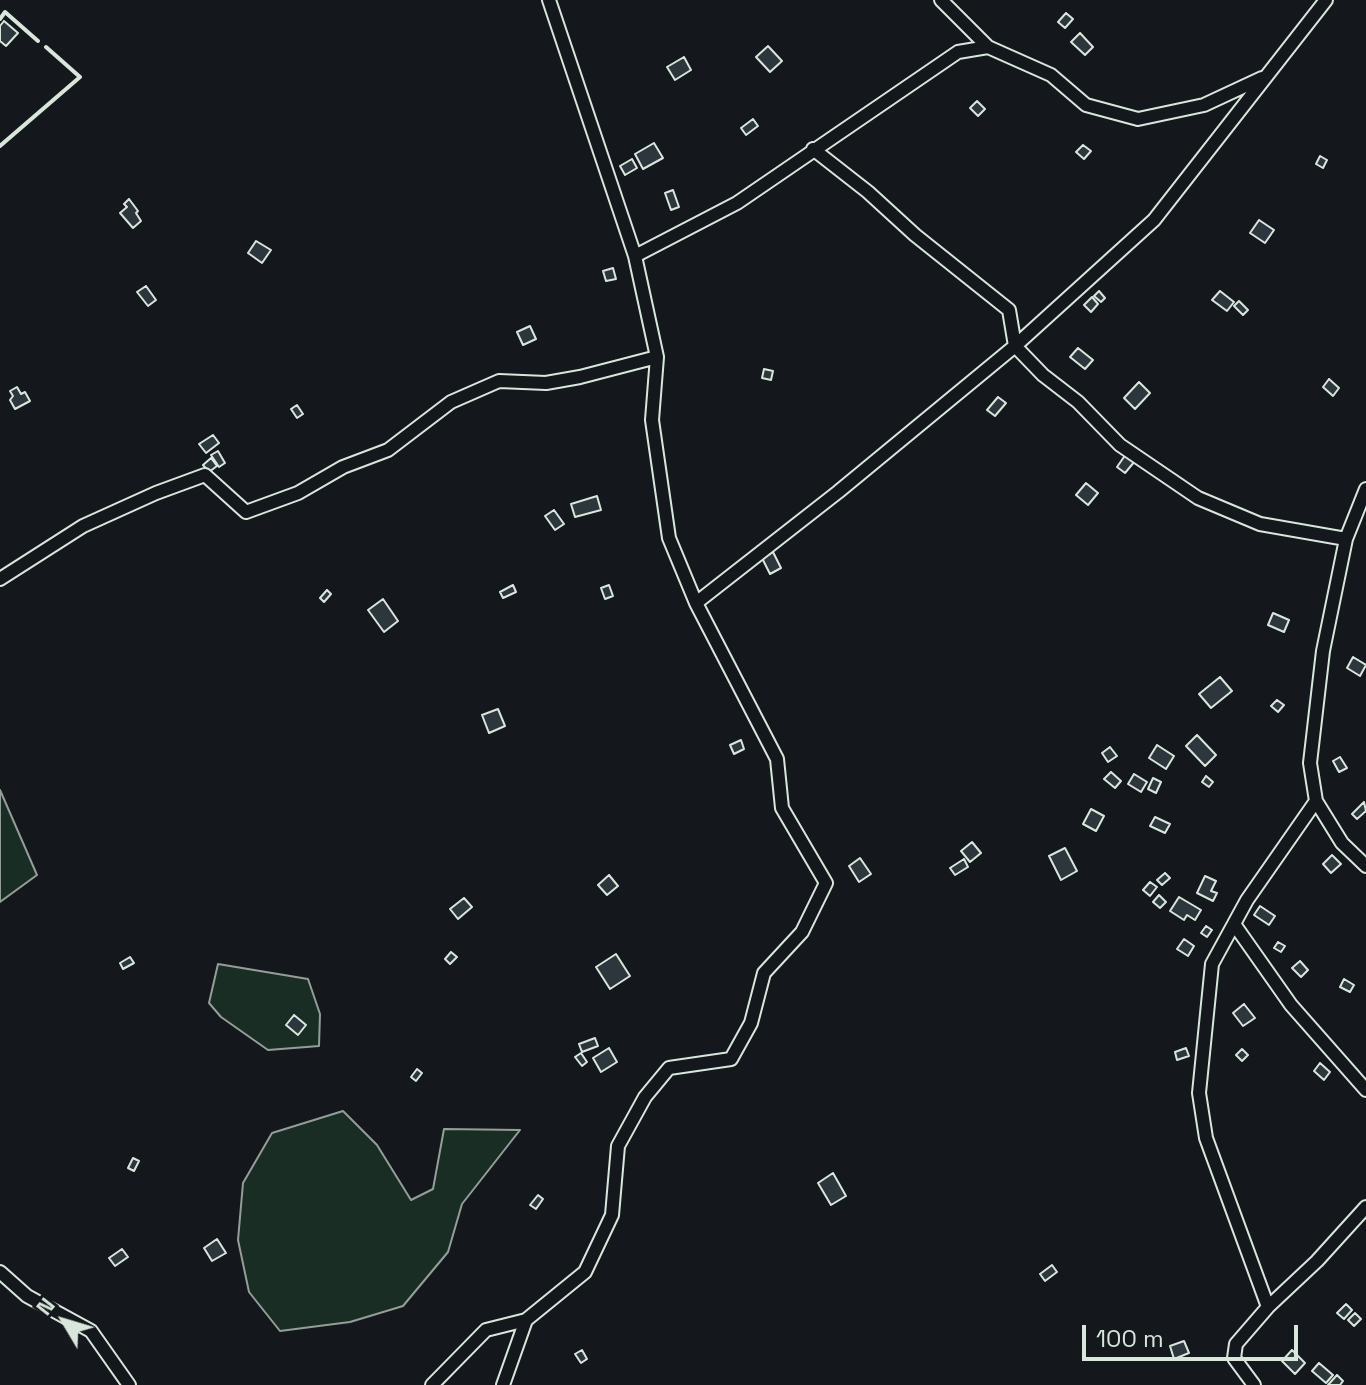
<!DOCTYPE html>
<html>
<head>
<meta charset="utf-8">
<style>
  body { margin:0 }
  #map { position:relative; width:1366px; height:1385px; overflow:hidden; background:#14181c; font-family:"Space Grotesk",sans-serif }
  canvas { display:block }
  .north { position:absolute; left:24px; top:1281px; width:80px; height:80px; -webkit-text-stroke:6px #14181c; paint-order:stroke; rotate:308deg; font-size:22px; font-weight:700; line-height:32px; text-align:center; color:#d8e6dc }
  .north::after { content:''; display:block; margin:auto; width:28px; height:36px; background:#d8e6dc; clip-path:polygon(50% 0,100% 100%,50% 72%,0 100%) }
  .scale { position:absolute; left:1082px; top:1325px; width:216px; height:36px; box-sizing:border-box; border:4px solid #d8e6dc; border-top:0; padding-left:10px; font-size:24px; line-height:28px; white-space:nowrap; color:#d8e6dc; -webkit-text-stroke:6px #14181c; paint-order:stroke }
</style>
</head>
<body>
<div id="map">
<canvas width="1366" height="1385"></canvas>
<div class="north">N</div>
<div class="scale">100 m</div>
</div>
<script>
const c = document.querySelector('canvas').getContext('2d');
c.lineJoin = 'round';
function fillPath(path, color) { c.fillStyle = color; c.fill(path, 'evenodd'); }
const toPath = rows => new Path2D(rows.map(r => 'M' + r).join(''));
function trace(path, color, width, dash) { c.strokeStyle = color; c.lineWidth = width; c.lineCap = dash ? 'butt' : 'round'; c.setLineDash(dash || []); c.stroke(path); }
const green = toPath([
  [0,790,37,875,0,902,0,790],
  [218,964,308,979,320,1014,319,1046,268,1050,221,1017,209,1003,218,964],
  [343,1111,377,1145,411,1200,433,1189,444,1129,520,1130,462,1204,448,1252,403,1306,350,1322,280,1331,249,1292,238,1240,243,1183,272,1133,343,1111]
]);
fillPath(green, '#1a2d24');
trace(green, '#939e99', 2);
const building = toPath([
  [1066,13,1073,19,1065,28,1058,22,1066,13],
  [4,21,18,33,6,46,0,41,0,26,4,21],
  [1080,33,1093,47,1085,55,1071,42,1080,33],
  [768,46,782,61,770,72,756,57,768,46],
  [684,57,691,70,675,80,667,67,684,57],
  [977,101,985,109,978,116,970,108,977,101],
  [753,119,758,126,746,135,741,128,753,119],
  [654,143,663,158,643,169,635,154,654,143],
  [1083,145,1091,151,1084,159,1076,152,1083,145],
  [1320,156,1327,160,1323,168,1316,164,1320,156],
  [632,159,637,168,625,175,620,166,632,159],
  [673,190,679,207,671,210,665,193,673,190],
  [129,199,138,211,136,213,141,221,133,228,120,213,127,207,124,204,129,199],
  [1259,220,1274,230,1265,243,1250,233,1259,220],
  [256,241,271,250,262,263,248,253,256,241],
  [613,268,616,279,606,281,603,271,613,268],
  [146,286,156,300,148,306,137,292,146,286],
  [1099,291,1105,298,1101,302,1094,296,1099,291],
  [1220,291,1234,302,1227,311,1212,300,1220,291],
  [1092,297,1098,304,1091,312,1084,305,1092,297],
  [1239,301,1248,310,1243,315,1234,306,1239,301],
  [530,326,536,339,523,345,517,332,530,326],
  [1078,348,1093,360,1085,369,1070,357,1078,348],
  [764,369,773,371,771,380,762,378,764,369],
  [1329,379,1339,388,1333,396,1323,387,1329,379],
  [1139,382,1150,393,1135,409,1124,398,1139,382],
  [17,387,21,394,25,392,30,401,15,409,10,400,13,396,10,391,17,387],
  [998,397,1006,403,995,416,987,410,998,397],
  [297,405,303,414,297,418,291,409,297,405],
  [213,435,219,443,206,453,199,444,213,435],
  [218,451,225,463,219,467,211,455,218,451],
  [1126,454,1135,461,1125,473,1117,467,1126,454],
  [211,458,217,466,209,472,203,465,211,458],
  [1086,483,1098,493,1088,505,1076,495,1086,483],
  [597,496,601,510,575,517,571,504,597,496],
  [554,510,564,524,555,530,545,516,554,510],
  [773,552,781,568,770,574,762,558,773,552],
  [513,585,516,592,503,598,500,592,513,585],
  [609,585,613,596,605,599,601,588,609,585],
  [327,590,331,594,324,602,320,598,327,590],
  [383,599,398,621,384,632,368,610,383,599],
  [1273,613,1289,620,1284,632,1268,625,1273,613],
  [1353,657,1366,665,1360,676,1347,668,1353,657],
  [1220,677,1232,691,1211,708,1199,694,1220,677],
  [1277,700,1284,705,1278,712,1271,706,1277,700],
  [498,709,505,726,489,733,482,715,498,709],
  [1197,735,1216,755,1205,766,1186,746,1197,735],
  [741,740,744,749,734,754,730,745,741,740],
  [1157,745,1174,756,1166,769,1149,758,1157,745],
  [1110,747,1117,756,1108,762,1102,753,1110,747],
  [1340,757,1347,768,1339,772,1333,761,1340,757],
  [1111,772,1121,781,1115,788,1104,779,1111,772],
  [1134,774,1147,782,1141,792,1128,784,1134,774],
  [1206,776,1213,782,1209,787,1202,782,1206,776],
  [1153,778,1161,782,1156,793,1148,789,1153,778],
  [1364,802,1366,811,1357,819,1352,814,1364,802],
  [1091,809,1104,816,1096,831,1083,824,1091,809],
  [1155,817,1170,824,1165,833,1150,826,1155,817],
  [972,842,981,853,970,862,961,851,972,842],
  [1065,848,1077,871,1061,880,1049,856,1065,848],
  [1332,855,1341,864,1331,873,1323,864,1332,855],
  [860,858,871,874,859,882,849,866,860,858],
  [964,859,968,867,955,875,950,868,964,859],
  [1165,873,1170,878,1162,885,1157,880,1165,873],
  [609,875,618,886,607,895,598,885,609,875],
  [1205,876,1216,881,1211,891,1217,893,1213,901,1197,893,1205,876],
  [1150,882,1157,887,1150,896,1143,890,1150,882],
  [1159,895,1166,902,1160,908,1153,902,1159,895],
  [1179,897,1201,910,1195,920,1187,915,1184,920,1170,911,1179,897],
  [464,898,472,907,458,919,450,909,464,898],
  [1260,906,1275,916,1269,925,1254,915,1260,906],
  [1206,926,1212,930,1207,937,1201,933,1206,926],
  [1184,939,1194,946,1188,956,1177,949,1184,939],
  [1278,942,1285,946,1281,952,1274,948,1278,942],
  [451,952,457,957,450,964,445,959,451,952],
  [616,954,630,976,610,989,596,967,616,954],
  [130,957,134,963,123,969,120,963,130,957],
  [1300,961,1308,970,1301,977,1292,968,1300,961],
  [1344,979,1354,985,1350,992,1340,987,1344,979],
  [1244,1004,1255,1018,1243,1026,1233,1013,1244,1004],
  [294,1015,306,1025,298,1035,286,1025,294,1015],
  [595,1038,598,1046,582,1052,579,1044,595,1038],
  [609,1048,617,1062,601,1072,593,1058,609,1048],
  [1186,1048,1189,1056,1177,1060,1175,1052,1186,1048],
  [1242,1049,1248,1055,1242,1061,1236,1055,1242,1049],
  [581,1053,587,1062,582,1066,575,1057,581,1053],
  [1320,1063,1330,1072,1324,1080,1314,1071,1320,1063],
  [417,1069,422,1073,416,1081,411,1077,417,1069],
  [133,1158,139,1161,134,1171,128,1168,133,1158],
  [833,1173,846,1196,831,1205,818,1183,833,1173],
  [538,1195,543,1199,536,1209,530,1205,538,1195],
  [217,1239,226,1253,212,1261,204,1248,217,1239],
  [122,1249,128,1257,115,1266,109,1258,122,1249],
  [1052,1265,1057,1272,1045,1281,1040,1274,1052,1265],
  [1346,1304,1352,1310,1344,1319,1337,1313,1346,1304],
  [1355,1313,1361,1319,1354,1326,1348,1320,1355,1313],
  [1184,1341,1189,1353,1174,1359,1170,1346,1184,1341],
  [582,1350,587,1359,581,1363,575,1354,582,1350],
  [1292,1350,1305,1363,1295,1374,1282,1361,1292,1350],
  [1319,1363,1333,1375,1326,1383,1312,1371,1319,1363],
  [1337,1375,1343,1381,1340,1385,1328,1385,1337,1375]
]);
fillPath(building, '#2c363c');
trace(building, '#d8e6dc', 2);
const minor = toPath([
  [941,0,988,47],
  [813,149,868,192,915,235,1009,310,1015,346,1043,375,1078,402,1120,445,1198,498,1260,524,1346,539],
  [635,256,737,203,958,52,988,47,1051,75,1086,105,1138,119,1204,105,1262,78],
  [1366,489,1346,539,1323,651,1310,763,1316,801,1342,843,1366,866],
  [0,579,83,526,156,493,205,475,246,512,298,493,343,467,388,450,451,402,499,381,546,383,580,377,657,357],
  [696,603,838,492,1015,346,1154,220,1326,0],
  [1234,924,1291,1005,1366,1090],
  [0,1272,27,1296,91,1331,129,1385],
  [1268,1307,1317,1261,1366,1207],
  [432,1385,486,1330,526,1320],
  [503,1385,526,1320,585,1272,612,1215,618,1146,645,1097,669,1068,731,1059,751,1023,764,973,802,932,826,883,782,808,777,759,696,603,669,538,652,420,657,357,635,256,549,0],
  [1254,1385,1234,1358,1236,1344,1268,1307,1206,1138,1199,1093,1212,964,1247,900,1316,801]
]);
trace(minor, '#d8e6dc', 16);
trace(minor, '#14181c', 12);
trace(toPath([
  [0,19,5,12,38,41],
  [0,146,80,77,46,47]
]), '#d8e6dc', 4);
</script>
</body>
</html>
